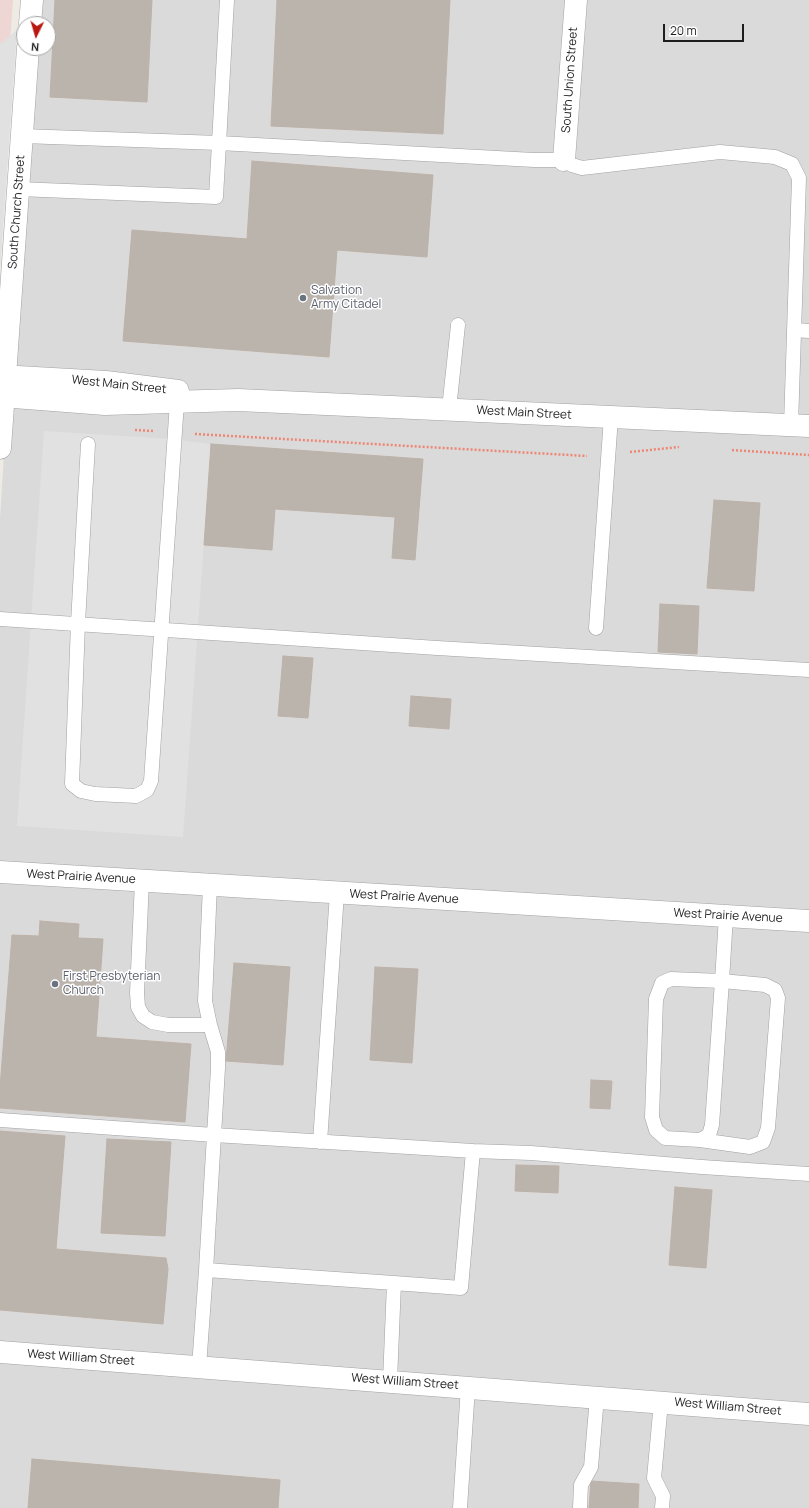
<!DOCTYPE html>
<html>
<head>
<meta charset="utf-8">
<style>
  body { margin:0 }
  #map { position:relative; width:809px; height:1508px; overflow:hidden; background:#eeebe4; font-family:Manrope,sans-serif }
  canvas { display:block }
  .north { position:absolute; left:16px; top:16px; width:40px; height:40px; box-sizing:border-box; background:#fff; border:1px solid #a5a5a5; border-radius:50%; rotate:185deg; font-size:11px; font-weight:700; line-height:16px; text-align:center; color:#1d1d1d }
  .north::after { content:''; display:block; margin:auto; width:14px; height:18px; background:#ba1711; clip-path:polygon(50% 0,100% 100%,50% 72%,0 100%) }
  .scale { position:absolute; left:663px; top:24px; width:81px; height:18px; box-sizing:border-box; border:2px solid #1d1d1d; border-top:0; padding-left:5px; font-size:12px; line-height:14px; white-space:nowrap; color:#1d1d1d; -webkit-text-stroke:3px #fff; paint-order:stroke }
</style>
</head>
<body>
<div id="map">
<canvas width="809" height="1508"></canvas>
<div class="north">N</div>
<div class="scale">20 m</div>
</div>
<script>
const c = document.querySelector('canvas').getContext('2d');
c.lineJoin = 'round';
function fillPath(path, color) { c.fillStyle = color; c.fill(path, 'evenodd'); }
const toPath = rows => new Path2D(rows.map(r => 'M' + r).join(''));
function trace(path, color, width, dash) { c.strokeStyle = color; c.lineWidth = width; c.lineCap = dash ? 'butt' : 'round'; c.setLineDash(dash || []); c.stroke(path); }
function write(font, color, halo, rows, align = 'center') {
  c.font = font + ' Manrope,sans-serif'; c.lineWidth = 3; c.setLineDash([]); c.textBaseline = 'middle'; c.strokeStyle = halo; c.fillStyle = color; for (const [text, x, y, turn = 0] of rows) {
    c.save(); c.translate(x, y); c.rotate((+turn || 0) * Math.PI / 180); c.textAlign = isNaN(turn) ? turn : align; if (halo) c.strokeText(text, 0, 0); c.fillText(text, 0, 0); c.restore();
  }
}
fillPath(toPath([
  [35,0,809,0,809,429,8,385,32,48,48,48,48,24,33,24],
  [8,391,809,436,809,1508,0,1508,0,518]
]), '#dbdada');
fillPath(toPath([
  [0,0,13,0,0,186]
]), '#edd6d4');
fillPath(toPath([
  [17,30,0,269,0,44],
  [44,431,170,439,211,444,183,837,17,826]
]), '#e1e1e1');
const building = toPath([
  [55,0,152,0,147,102,50,97,55,0],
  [277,0,450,0,443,134,271,126,277,0],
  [252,161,433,175,427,257,337,250,329,357,123,341,132,230,247,239,252,161],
  [211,444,423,459,415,560,392,558,395,517,275,509,272,550,204,545,211,444],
  [714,500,760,503,754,591,707,588,714,500],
  [660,604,699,606,697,654,658,652,660,604],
  [283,656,313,658,308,718,278,716,283,656],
  [411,696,451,699,449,729,409,726,411,696],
  [40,921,79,924,78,938,103,939,96,1037,191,1044,185,1122,0,1108,0,1087,12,935,39,936,40,921],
  [234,963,290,967,283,1065,226,1061,234,963],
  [375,967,418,969,412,1063,370,1060,375,967],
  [591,1080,612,1081,610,1109,590,1108,591,1080],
  [0,1131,65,1136,56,1249,166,1258,168,1269,163,1324,0,1310,0,1131],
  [107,1139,171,1142,165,1236,101,1233,107,1139],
  [516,1165,559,1166,558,1193,515,1191,516,1165],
  [675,1187,712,1190,706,1268,669,1265,675,1187],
  [32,1459,280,1480,278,1508,28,1508,32,1459],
  [591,1481,639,1484,638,1508,589,1508,591,1481]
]);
fillPath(building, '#bab4ad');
trace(building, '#beb2a8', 1);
const service = toPath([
  [22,136,219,143,227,0],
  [18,189,216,197,219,143,534,160,564,160,572,165,582,168,720,152,775,157,792,164,799,178,791,425],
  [794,330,809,331],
  [449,409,458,325],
  [88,444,78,623,72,784,81,791,95,794,136,796,147,790,151,781,177,402],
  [0,619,437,648,809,670],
  [596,628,611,417],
  [142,881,137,993,138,1007,143,1016,152,1022,168,1025,210,1025],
  [0,1120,214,1135,473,1151,461,1288,394,1283],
  [700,1140,750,1147,763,1142,768,1128,778,998,775,990,765,985,722,981,671,979,662,983,656,999,652,1117,656,1130,665,1138,700,1140,709,1135,712,1125,722,981,726,916],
  [320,1142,337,893],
  [473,1151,531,1153,702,1167,809,1174],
  [206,1270,394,1283,390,1381],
  [199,1367,206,1270,218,1068,218,1052,210,1025,205,1001,210,885],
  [661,1402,654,1478,663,1496,662,1508],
  [460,1508,468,1387],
  [580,1508,581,1485,591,1467,597,1397]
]);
const minor = toPath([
  [30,24,32,0],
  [564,160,576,0],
  [0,448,28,48],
  [0,872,809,921],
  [0,1352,809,1414]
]);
const tertiary = toPath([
  [0,376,106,382,178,391],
  [0,396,105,404,238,400,809,426]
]);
trace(service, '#a1a1a1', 15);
trace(minor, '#a1a1a1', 23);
trace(tertiary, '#a1a1a1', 23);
trace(toPath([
  [135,430,154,431],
  [195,434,587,456],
  [732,450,809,455],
  [630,452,679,447]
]), '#ee8675', 2.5, [2, 2]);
trace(service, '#fff', 14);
trace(minor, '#fff', 22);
trace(tertiary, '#fff', 22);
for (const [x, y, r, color] of [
  [303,298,4,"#6b7280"],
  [55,984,4,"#6b7280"]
]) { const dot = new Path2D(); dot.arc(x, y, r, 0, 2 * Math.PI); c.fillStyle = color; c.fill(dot); trace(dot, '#fff', 1.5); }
write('12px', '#1d1d1d', '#fff', [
  ["South Union Street",570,80,-86],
  ["South Church Street",17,212,-86],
  ["West Main Street",119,385,6],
  ["West Main Street",524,413,3],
  ["West Prairie Avenue",81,877,3],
  ["West Prairie Avenue",404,897,3],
  ["West Prairie Avenue",728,916,3],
  ["West William Street",81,1358,4],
  ["West William Street",405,1382,4],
  ["West William Street",728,1407,5]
]);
write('12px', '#5b616d', '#fff', [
  ["Salvation",311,291],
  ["Army Citadel",311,305],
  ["First Presbyterian",63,977],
  ["Church",63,991]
], 'left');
</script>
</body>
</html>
